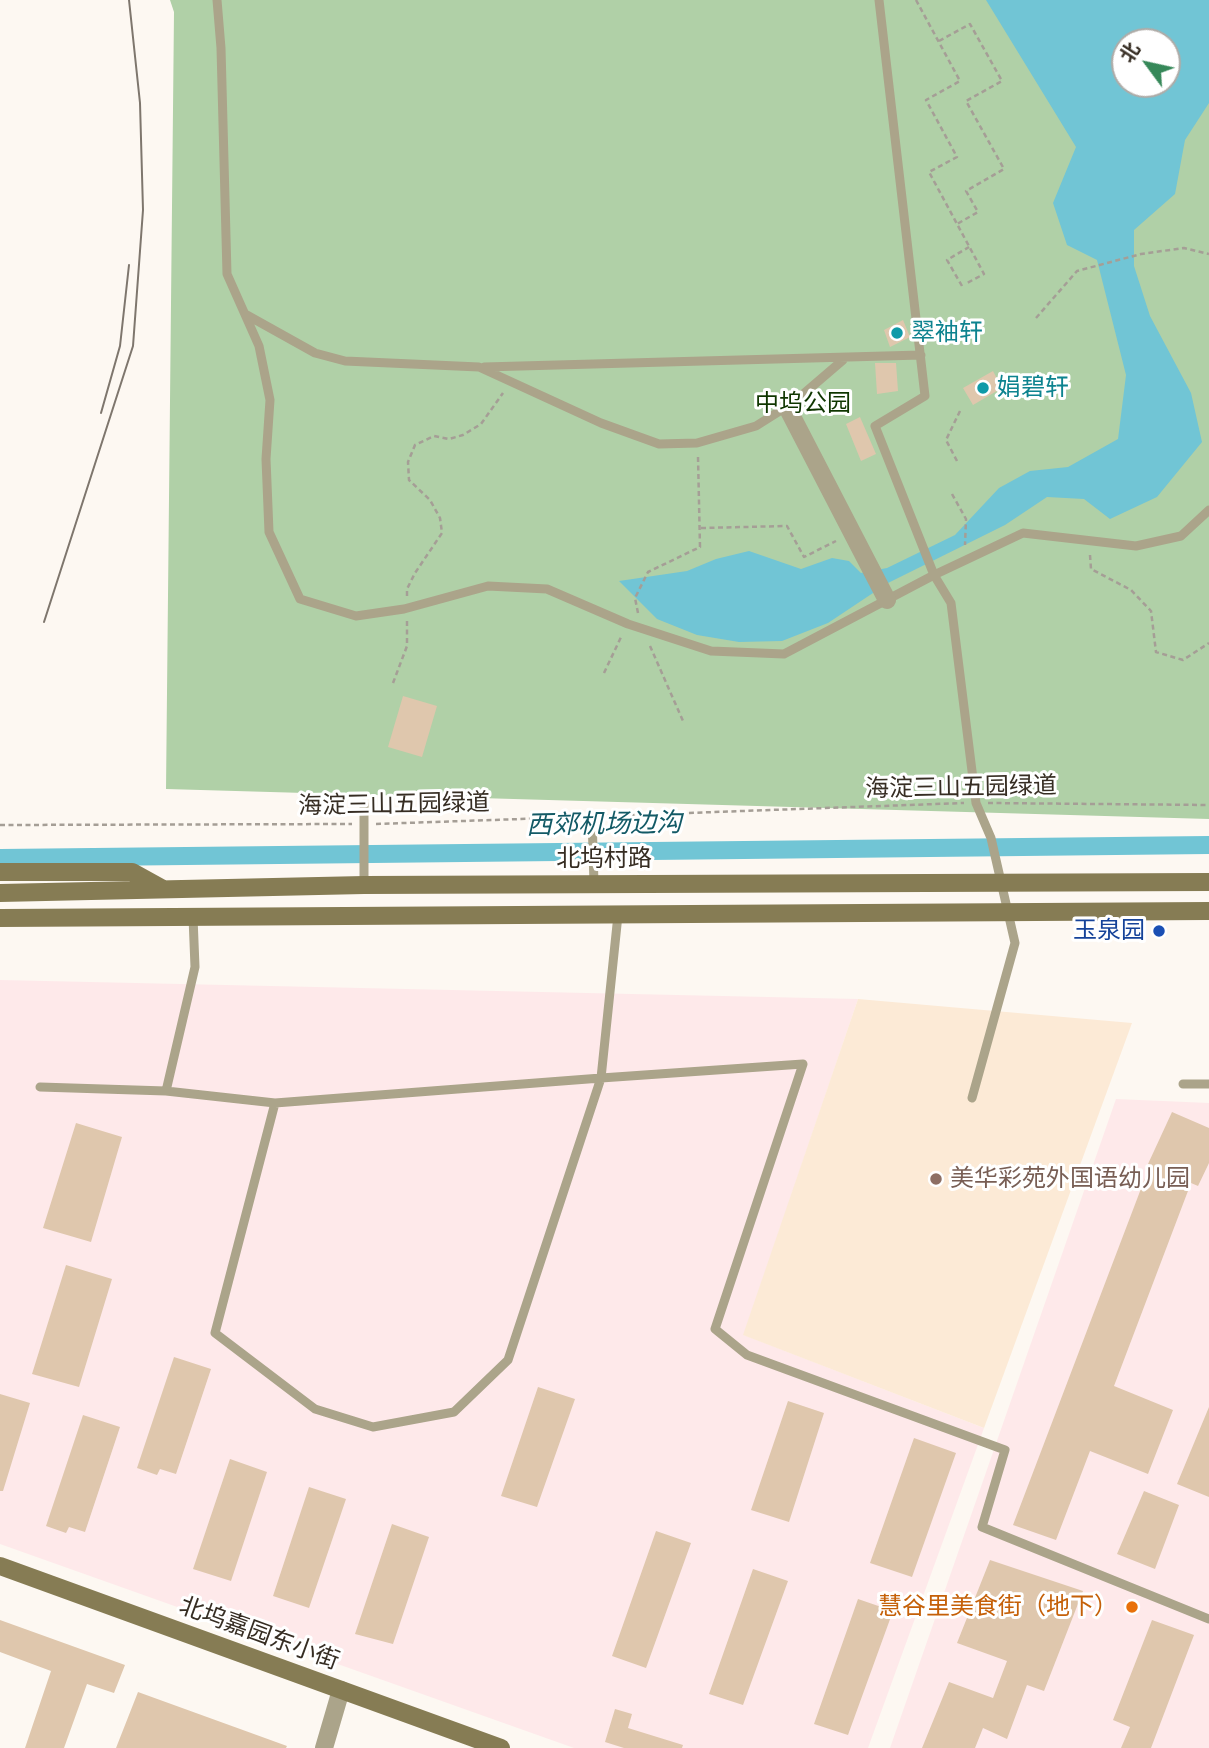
<!DOCTYPE html>
<html>
<head>
<meta charset="utf-8">
<style>
  body { margin:0 }
  #map { position:relative; width:1209px; height:1748px; overflow:hidden; background:#fdf8f2; font-family:Karla,"Noto Sans SC",sans-serif }
  canvas { display:block }
  .north { position:absolute; left:1111px; top:28px; width:70px; height:70px; box-sizing:border-box; background:#fff; border:2px solid #afaba7; border-radius:50%; rotate:303deg; font-size:19px; font-weight:700; line-height:28px; text-align:center; color:#362d23 }
  .north::after { content:''; display:block; margin:auto; width:24px; height:32px; background:#368859; clip-path:polygon(50% 0,100% 100%,50% 72%,0 100%) }
</style>
</head>
<body>
<div id="map">
<canvas width="1209" height="1748"></canvas>
<div class="north">北</div>
</div>
<script>
const c = document.querySelector('canvas').getContext('2d');
c.lineJoin = 'round';
function fillPath(path, color) { c.fillStyle = color; c.fill(path, 'evenodd'); }
const toPath = rows => new Path2D(rows.map(r => 'M' + r).join(''));
function trace(path, color, width, dash) { c.strokeStyle = color; c.lineWidth = width; c.lineCap = dash ? 'butt' : 'round'; c.setLineDash(dash || []); c.stroke(path); }
function write(font, color, halo, rows, align = 'center') {
  c.font = font + ' Karla,"Noto Sans SC",sans-serif'; c.lineWidth = 6; c.setLineDash([]); c.textBaseline = 'middle'; c.strokeStyle = halo; c.fillStyle = color; for (const [text, x, y, turn = 0] of rows) {
    c.save(); c.translate(x, y); c.rotate((+turn || 0) * Math.PI / 180); c.textAlign = isNaN(turn) ? turn : align; if (halo) c.strokeText(text, 0, 0); c.fillText(text, 0, 0); c.restore();
  }
}
fillPath(toPath([
  [0,980,858,999,744,1335,984,1428,868,1748,574,1748,0,1544],
  [1116,1099,1209,1103,1209,1748,890,1748]
]), '#fee9ea');
fillPath(toPath([
  [858,999,1132,1023,984,1428,743,1335]
]), '#fcead6');
fillPath(toPath([
  [170,0,1209,0,1209,819,166,789,174,12],
  [1125,42,1167,42,1167,84,1125,84]
]), '#b0d0a7');
fillPath(toPath([
  [986,0,1209,0,1209,103,1185,140,1175,194,1134,230,1134,266,1150,316,1191,393,1202,442,1157,497,1110,519,1084,499,1047,497,1005,525,888,583,828,623,782,641,739,642,697,635,657,619,619,581,687,571,716,559,749,551,801,569,832,558,849,561,861,573,887,568,955,535,999,488,1030,471,1068,467,1118,439,1126,375,1097,260,1067,245,1053,203,1076,147],
  [1125,42,1167,42,1167,84,1125,84]
]), '#71c5d5');
trace(toPath([
  [0,858,1209,845]
]), '#71c5d5', 18);
fillPath(toPath([
  [903,320,910,337,890,347,884,330],
  [875,363,896,363,898,391,877,394],
  [993,371,1002,388,973,405,963,388],
  [860,417,876,454,861,461,846,424],
  [403,696,437,706,422,757,388,747],
  [1172,1112,1209,1128,1209,1163,1198,1186,1191,1183,1114,1386,1173,1410,1148,1474,1090,1451,1056,1540,1013,1525,1150,1165,1148,1164],
  [76,1123,122,1137,91,1242,43,1228],
  [66,1265,112,1279,79,1387,32,1374],
  [174,1357,211,1369,176,1474,160,1469,157,1475,137,1468],
  [538,1387,575,1399,537,1507,501,1496],
  [0,1394,30,1403,3,1491,0,1491],
  [788,1401,824,1413,789,1522,751,1510],
  [1209,1407,1209,1497,1177,1484],
  [83,1415,120,1427,85,1532,69,1527,66,1533,46,1526],
  [914,1438,956,1453,912,1577,870,1563],
  [230,1459,267,1472,231,1581,193,1569],
  [309,1487,346,1499,309,1608,273,1596],
  [1144,1491,1179,1505,1155,1569,1117,1554],
  [392,1524,429,1537,393,1644,355,1634],
  [656,1531,691,1543,646,1668,612,1656],
  [990,1560,1083,1591,1044,1691,1027,1685,1007,1739,983,1728,975,1748,922,1748,949,1682,993,1698,1007,1661,957,1643],
  [753,1569,788,1581,743,1705,709,1694],
  [858,1599,893,1611,848,1735,814,1724],
  [0,1620,125,1665,114,1693,87,1684,64,1748,25,1748,51,1671,0,1652],
  [1152,1620,1194,1635,1151,1748,1121,1748,1130,1727,1113,1720],
  [138,1692,287,1746,286,1748,116,1748],
  [615,1709,632,1714,628,1728,683,1745,682,1748,624,1748,605,1742]
]), '#dfc7ad');
trace(toPath([
  [916,0,960,81,926,100,957,157,929,172,984,274,967,283],
  [939,41,970,24,1002,81,966,101,1004,169,966,191,978,212,957,224],
  [962,286,947,260,969,247],
  [1036,318,1077,271,1141,254,1184,248,1209,254],
  [957,461,946,440,960,411],
  [952,494,966,519,965,545],
  [701,528,787,526,804,557,836,541],
  [1090,555,1091,569,1131,590,1151,611,1156,652,1183,660,1209,643],
  [407,596,407,589,415,573,442,533,440,518,430,500,409,480,408,462,415,445,434,436,449,439,463,435,481,424,503,393],
  [638,613,635,598,648,572,700,547,698,457],
  [650,646,683,721],
  [604,673,622,635],
  [393,683,407,646,407,620],
  [988,803,1209,805],
  [604,816,964,803],
  [376,824,579,817],
  [0,825,352,824]
]), '#a59e96', 2.5, [5, 3.5]);
trace(toPath([
  [217,0,221,48,227,274,259,346,270,400,266,459,269,532,300,599,356,616,404,609,488,586,547,589,628,624,711,651,784,654,934,575,1023,533,1136,546,1181,536,1209,510],
  [879,0,925,396,875,426,934,575,951,603,976,803,991,838,1015,943,972,1098],
  [245,314,315,353,345,361,479,367,601,423,659,444,697,443,756,426,794,402,843,360],
  [484,367,921,355],
  [364,804,364,885],
  [592,816,594,884],
  [618,915,601,1078,508,1360,454,1412,373,1427,315,1409,215,1333,275,1103,601,1078,803,1064,715,1329,747,1355,1005,1450,982,1527,1209,1619],
  [1183,1084,1209,1084],
  [40,1087,166,1091,275,1103],
  [166,1091,195,967,193,917]
]), '#aba48a', 9);
trace(toPath([
  [787,407,887,600],
  [324,1748,341,1690]
]), '#aba48a', 18);
trace(toPath([
  [0,872,132,872,161,888],
  [0,893,364,885,1209,882],
  [0,918,1209,911],
  [0,1566,501,1748]
]), '#867c54', 18);
trace(toPath([
  [101,413,120,346,129,265],
  [44,622,133,346,143,210,140,103,129,0]
]), '#7e766d', 2);
for (const [x, y, r, color] of [
  [897,333,7,"#0f9aa8"],
  [983,388,7,"#0f9aa8"],
  [1159,931,7,"#1a4fb4"],
  [936,1179,7,"#8d6e63"],
  [1132,1607,7,"#e8710a"]
]) { const dot = new Path2D(); dot.arc(x, y, r, 0, 2 * Math.PI); c.fillStyle = color; c.fill(dot); trace(dot, '#fff', 2.5); }
write('24px', '#0d838f', '#fff', [
  ["翠袖轩",911,333],
  ["娟碧轩",997,388]
], 'left');
write('24px', '#0f3600', '#fff', [
  ["中坞公园",803,404]
]);
write('24px', '#362d23', '#fff', [
  ["海淀三山五园绿道",961,788,-1],
  ["海淀三山五园绿道",394,805,-1],
  ["北坞村路",604,859],
  ["北坞嘉园东小街",259,1634,20]
]);
write('24px', '#164399', '#fff', [
  ["玉泉园",1145,931]
], 'right');
write('24px', '#785e54', '#fff', [
  ["美华彩苑外国语幼儿园",950,1179]
], 'left');
write('24px', '#c56008', '#fff', [
  ["慧谷里美食街（地下）",1118,1607]
], 'right');
write('italic 26px', '#135a66', '#fff', [
  ["西郊机场边沟",604,825,-1]
]);
</script>
</body>
</html>
